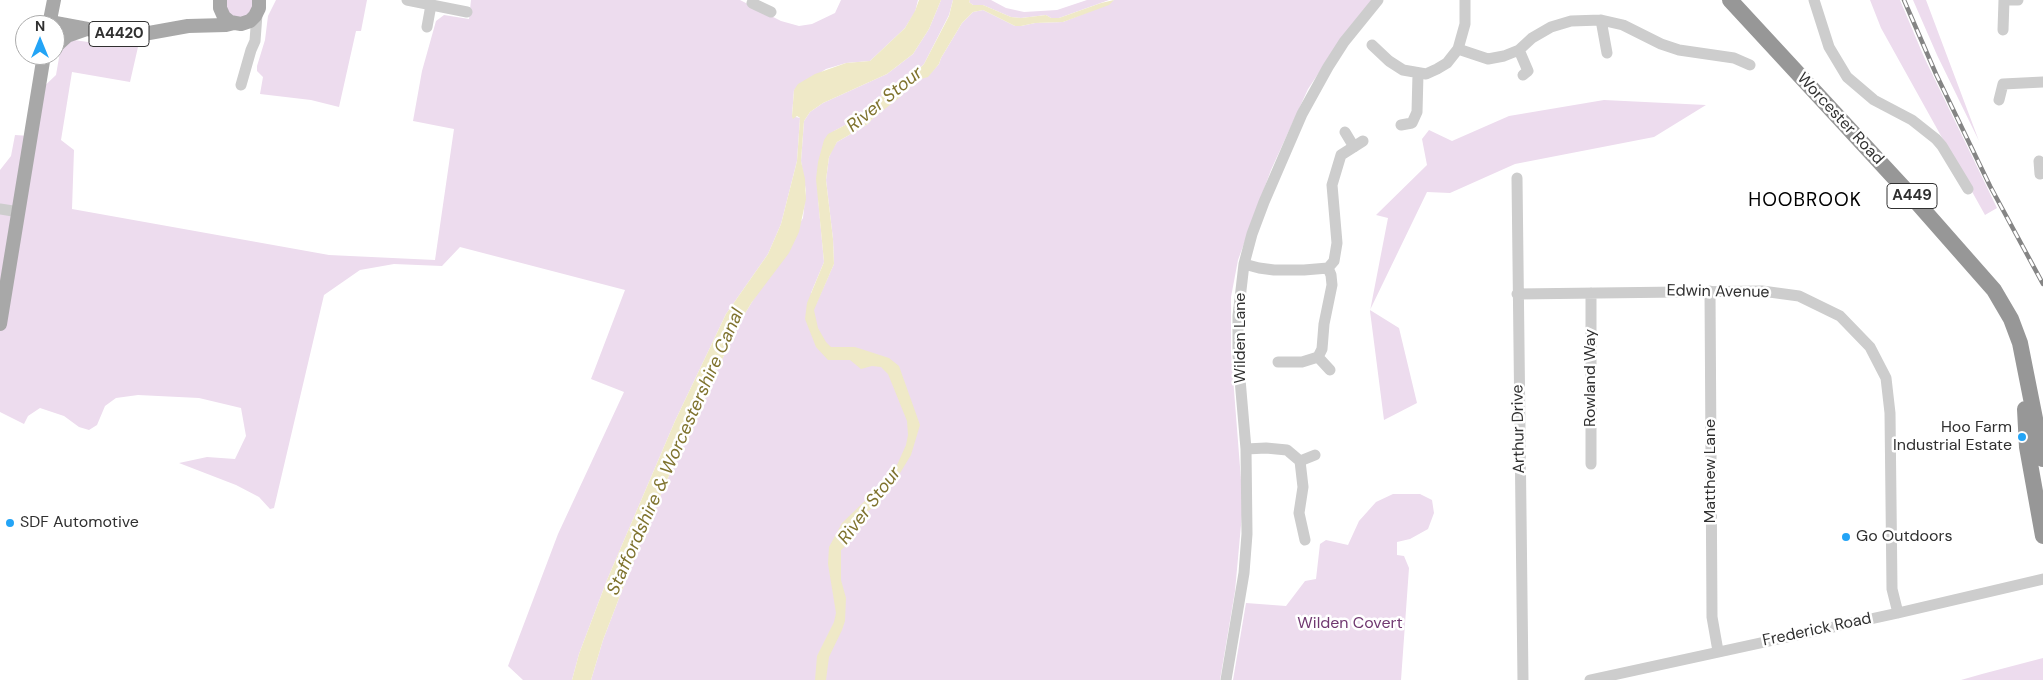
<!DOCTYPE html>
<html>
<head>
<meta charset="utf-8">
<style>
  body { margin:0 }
  #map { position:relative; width:2043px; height:680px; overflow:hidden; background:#fff; font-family:"DM Sans",sans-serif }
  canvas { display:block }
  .north { position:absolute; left:15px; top:15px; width:50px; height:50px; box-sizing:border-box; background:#fff; border:1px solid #acacac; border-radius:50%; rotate:0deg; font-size:14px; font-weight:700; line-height:20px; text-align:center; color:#303030 }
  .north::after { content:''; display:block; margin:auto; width:18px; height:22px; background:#23a4f6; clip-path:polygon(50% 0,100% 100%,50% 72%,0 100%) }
</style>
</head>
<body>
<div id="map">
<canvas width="2043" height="680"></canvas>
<div class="north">N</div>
</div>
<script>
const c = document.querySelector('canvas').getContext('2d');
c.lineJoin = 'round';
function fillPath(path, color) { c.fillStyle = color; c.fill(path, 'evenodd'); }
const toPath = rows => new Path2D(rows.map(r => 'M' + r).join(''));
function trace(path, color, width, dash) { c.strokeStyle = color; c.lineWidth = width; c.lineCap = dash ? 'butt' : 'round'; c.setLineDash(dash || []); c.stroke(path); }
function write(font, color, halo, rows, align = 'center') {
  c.font = font + ' "DM Sans",sans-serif'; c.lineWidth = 5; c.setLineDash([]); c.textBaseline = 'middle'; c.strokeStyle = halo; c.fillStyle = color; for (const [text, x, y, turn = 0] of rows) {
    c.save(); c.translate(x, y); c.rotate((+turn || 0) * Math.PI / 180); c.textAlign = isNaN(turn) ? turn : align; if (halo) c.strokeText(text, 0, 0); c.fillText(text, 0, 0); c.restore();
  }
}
fillPath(toPath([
  [225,0,254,0,253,11,241,19,230,16,225,4],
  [276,0,367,0,361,31,356,31,339,107,311,100,260,94,263,77,257,71,257,66,265,40,268,16],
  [471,0,740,0,781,21,799,26,812,24,835,13,841,0,918,0,915,12,905,28,870,61,846,63,826,69,794,90,792,116,800,118,797,161,781,224,768,254,726,314,675,421,607,580,579,654,572,680,523,680,508,666,558,534,624,392,591,379,625,290,460,247,442,266,394,264,360,270,324,295,274,508,270,509,259,497,236,485,179,463,207,457,235,459,246,436,241,408,199,398,138,395,116,398,105,406,97,425,89,430,79,427,64,416,40,408,28,416,24,424,0,412,0,170,11,156,15,135,30,136,36,94,56,75,60,52,68,42,74,40,109,45,138,47,130,82,72,72,61,140,74,150,72,209,329,255,435,260,454,129,413,121,422,71,436,21,444,15,469,19],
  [941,0,953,0,949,15,924,64,914,74,895,85,853,121,834,131,818,198,824,262,811,293,817,302,834,264,833,239,826,180,829,157,832,150,837,142,868,124,873,118,918,80,928,76,939,64,941,58,962,23,973,12,983,10,1015,26,1021,26,1035,23,1063,22,1106,5,1114,0,1373,0,1328,59,1308,89,1271,170,1238,260,1231,297,1231,352,1241,480,1242,514,1235,591,1220,680,591,680,603,640,631,567,663,489,718,368,741,320,803,218,806,191,801,161,804,121,810,112,823,103,887,74,913,54,929,29],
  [970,0,991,0,1006,8,1024,12,1057,10,1087,0,1109,0,1059,18,1051,18,1046,15,1021,18,1011,17,983,5,973,5,969,2],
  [1870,0,1900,0,1924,57,1997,208,1985,215,1881,28],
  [1913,0,1926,0,1979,141,1937,55],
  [1604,100,1706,105,1654,137,1515,164,1450,193,1427,192,1370,310,1399,328,1417,403,1384,420,1370,311,1388,218,1376,215,1427,165,1422,139,1429,130,1452,141,1509,116],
  [1393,494,1420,494,1432,500,1434,513,1428,529,1410,539,1397,542,1397,555,1404,556,1409,568,1401,680,1233,680,1246,603,1286,606,1305,581,1316,579,1320,544,1326,540,1348,545,1359,521,1376,502],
  [2043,658,2043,680,1961,680,1982,674]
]), '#eddcee');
fillPath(toPath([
  [919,0,941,0,929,29,913,54,887,74,823,103,810,112,804,121,801,161,805,179,806,199,799,232,789,253,752,302,741,320,718,368,663,489,631,567,603,640,591,680,572,680,579,654,607,580,675,421,726,314,768,254,781,224,797,161,800,118,797,116,793,119,792,116,794,90,798,84,815,74,846,63,870,61,905,28,915,11],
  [953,0,970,0,969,2,973,5,983,5,1011,17,1021,18,1046,15,1051,18,1059,18,1101,3,1114,0,1109,5,1063,22,1035,23,1021,26,1015,26,983,10,973,12,962,23,941,58,939,64,928,77,918,80,909,87,899,98,873,118,868,124,837,142,829,157,826,180,833,239,834,264,814,310,818,328,826,342,831,347,855,347,889,358,899,366,920,425,911,455,894,483,884,492,878,503,866,513,861,526,851,535,848,538,848,544,841,550,841,580,846,598,845,621,842,630,829,657,826,680,815,680,817,656,834,622,836,613,828,564,829,547,842,523,870,496,897,465,906,445,908,435,907,421,888,374,881,367,872,366,861,369,850,360,828,360,816,347,805,319,807,303,824,262,816,179,818,162,824,140,828,134,853,121,895,85,914,74,924,64,949,16]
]), '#efe9c7');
trace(toPath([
  [407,0,467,12],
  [1814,0,1829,47,1847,77,1874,100,1912,120,1936,139,1942,146,1968,189],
  [2004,0,2018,0],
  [752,3,771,12],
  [1601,20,1607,53],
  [427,27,431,5],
  [2003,30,2004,0],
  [1372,45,1389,61,1403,70,1426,74,1437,69,1447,63,1458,49,1465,24,1465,0],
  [1458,49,1488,59,1504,56,1519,50,1532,38,1551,27,1571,21,1601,20,1623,25,1661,44,1679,50,1734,58,1750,65],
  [1519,50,1528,71,1523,75],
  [241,85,251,50,255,41,257,14],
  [1999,100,2003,84,2043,82],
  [1401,125,1412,123,1417,112,1418,74],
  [1345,132,1354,147],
  [2039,161,2040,174],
  [1517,178,1523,680],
  [0,209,19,212],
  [1244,264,1259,268,1274,270,1304,270,1328,268,1334,261,1337,243,1332,185,1341,155,1363,141],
  [1710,291,1712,617,1718,651],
  [1517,294,1762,291,1799,296,1840,316,1870,347,1886,378,1890,413,1892,589,1898,613],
  [1318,357,1330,370],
  [1278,362,1302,362,1318,357,1322,349,1324,324,1332,285,1331,275,1328,268],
  [1246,449,1266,448,1287,450,1300,461,1303,487,1299,513,1305,540],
  [1300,461,1315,455],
  [1591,464,1591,293],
  [1226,680,1244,573,1247,534,1246,449,1238,356,1238,316,1244,264,1252,234,1264,202,1302,114,1328,67,1344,42,1378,0],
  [1590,680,1898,613,2043,579]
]), '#cdcdcd', 11);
trace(toPath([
  [220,0,220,8,224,17,230,22,241,24,250,21,255,16,259,8,259,0],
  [50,22,109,33,138,35,188,26,226,25,234,23],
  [49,25,54,0],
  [55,47,67,36,87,29],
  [0,324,44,55]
]), '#a8a8a8', 14);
trace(toPath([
  [1730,0,1913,198,1994,290,2011,319,2020,343,2043,459],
  [2025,409,2027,447,2043,536]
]), '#979797', 16);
const rail = toPath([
  [1904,0,1936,74,1990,186,2043,284]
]);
trace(rail, '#858585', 4.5);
trace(rail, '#fff', 2.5, [8]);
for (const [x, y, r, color] of [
  [2022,437,5,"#23a4f6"],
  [10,523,5,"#23a4f6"],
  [1846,537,5,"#23a4f6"]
]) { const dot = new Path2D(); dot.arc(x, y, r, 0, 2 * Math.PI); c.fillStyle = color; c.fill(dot); trace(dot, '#fff', 2); }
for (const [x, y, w] of [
  [119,34,60],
  [1912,196,50]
]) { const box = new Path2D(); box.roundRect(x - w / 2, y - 12.5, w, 25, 4); c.fillStyle = '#fff'; c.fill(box); trace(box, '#303030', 1); }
write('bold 15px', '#303030', null, [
  ["A4420",119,34],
  ["A449",1912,196]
]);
write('16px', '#303030', '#fff', [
  ["Worcester Road",1840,119,47],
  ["Edwin Avenue",1718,292,1],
  ["Wilden Lane",1241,338,-90],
  ["Rowland Way",1591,378,-90],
  ["Arthur Drive",1519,429,-91],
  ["Matthew Lane",1711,471,-90],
  ["Frederick Road",1817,630,-12]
]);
write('16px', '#303030', '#fff', [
  ["Hoo Farm",2012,428,"right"],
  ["Industrial Estate",2012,446,"right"],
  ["SDF Automotive",20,523],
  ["Go Outdoors",1856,537]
], 'left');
write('16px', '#703870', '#fff', [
  ["Wilden Covert",1350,624]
]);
write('italic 18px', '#7f732e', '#fff', [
  ["River Stour",885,100,-39],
  ["Staffordshire & Worcestershire Canal",676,452,-66],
  ["River Stour",870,506,-53]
]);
c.letterSpacing = '1px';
write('19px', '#000', '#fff', [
  ["HOOBROOK",1805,201]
]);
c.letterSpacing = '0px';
</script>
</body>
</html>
